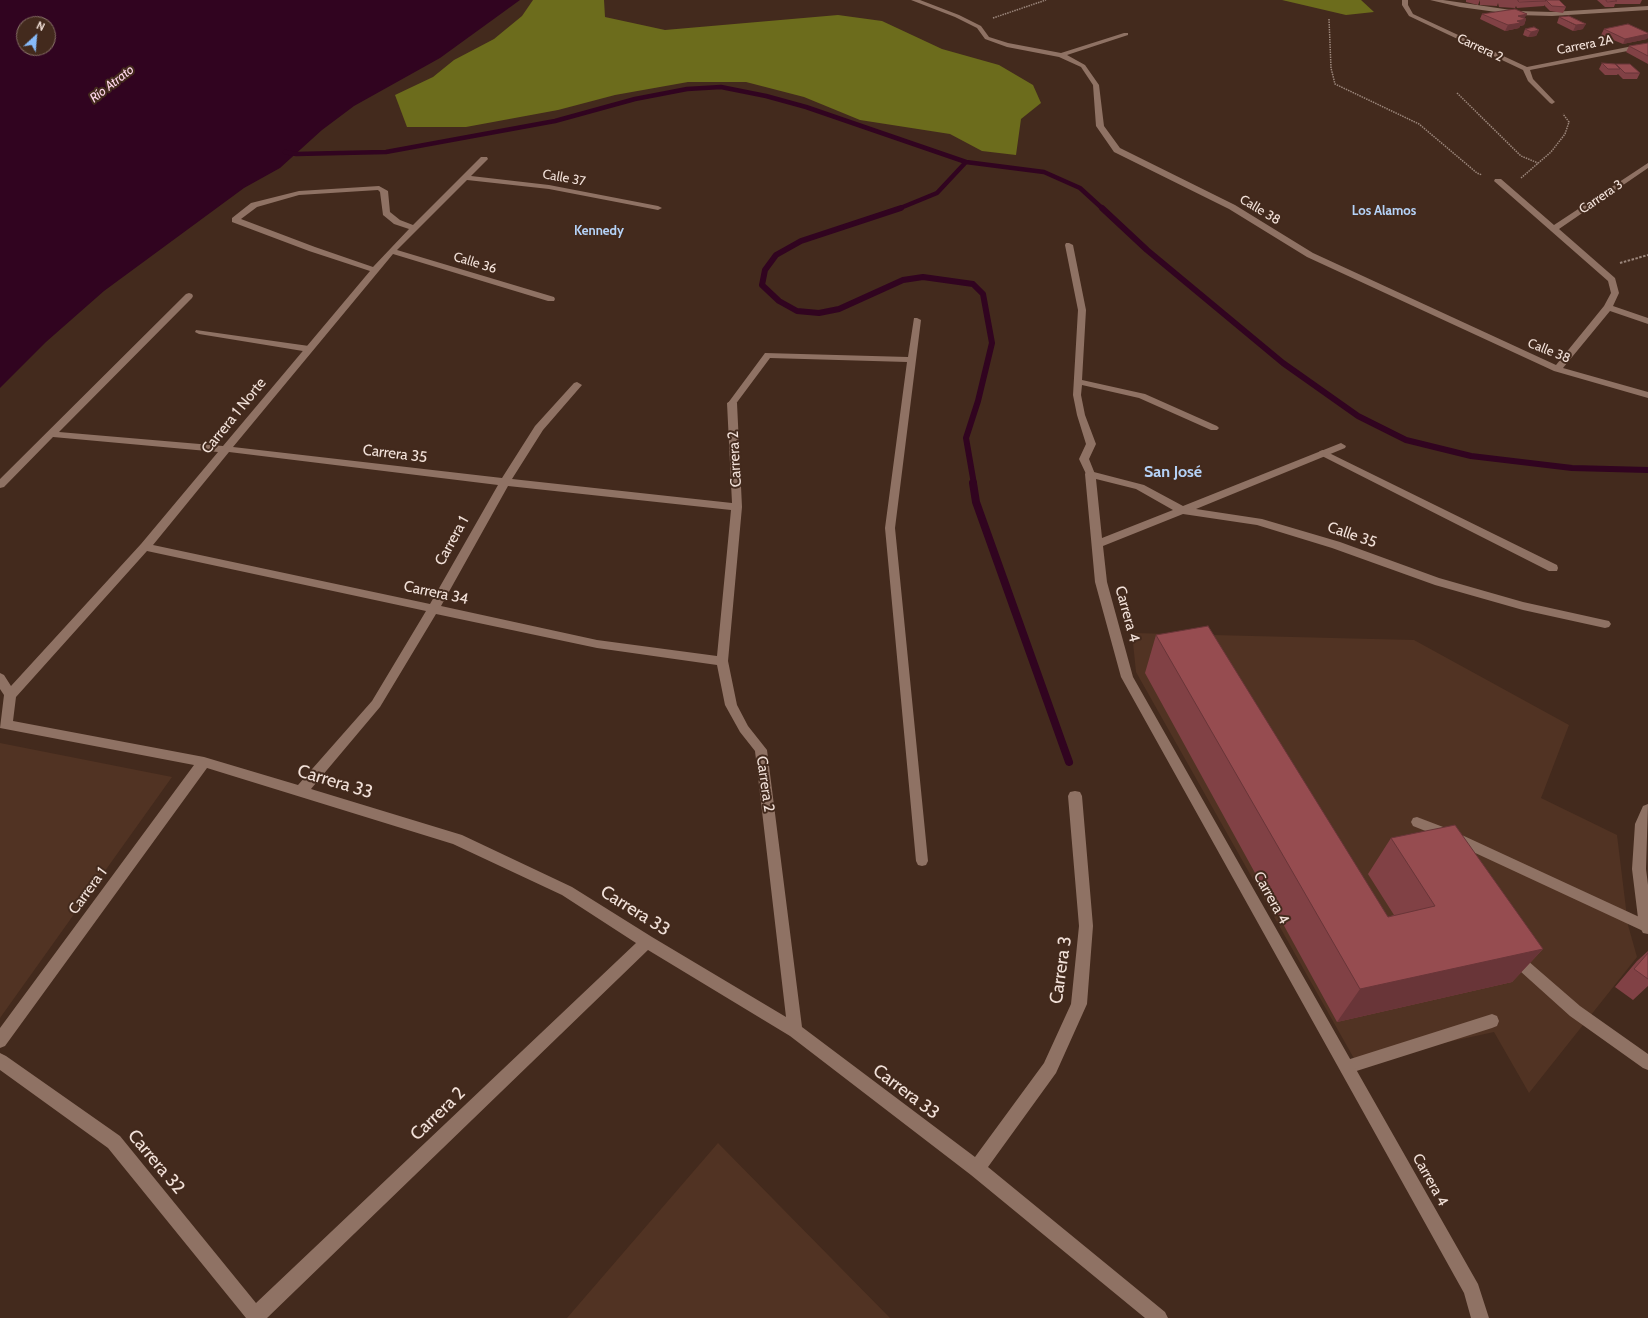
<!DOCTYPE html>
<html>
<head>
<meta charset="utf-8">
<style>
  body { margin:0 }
  #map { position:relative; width:1648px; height:1318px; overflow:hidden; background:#432a1d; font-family:Cabin,sans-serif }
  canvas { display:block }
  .north { position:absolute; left:16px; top:16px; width:40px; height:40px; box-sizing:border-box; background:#432a1d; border:1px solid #897368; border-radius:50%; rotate:26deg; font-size:11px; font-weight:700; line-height:16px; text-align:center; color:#f2e1d9 }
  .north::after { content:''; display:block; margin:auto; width:14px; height:18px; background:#87bbfb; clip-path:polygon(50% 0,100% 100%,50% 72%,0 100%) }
</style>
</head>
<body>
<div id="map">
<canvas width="1648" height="1318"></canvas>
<div class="north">N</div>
</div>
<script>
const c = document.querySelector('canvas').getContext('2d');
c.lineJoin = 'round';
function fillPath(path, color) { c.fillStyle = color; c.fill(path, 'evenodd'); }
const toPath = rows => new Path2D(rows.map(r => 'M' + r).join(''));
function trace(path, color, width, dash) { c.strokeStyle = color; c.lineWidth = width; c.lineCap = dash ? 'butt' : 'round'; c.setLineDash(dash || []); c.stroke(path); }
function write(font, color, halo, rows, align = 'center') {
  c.font = font + ' Cabin,sans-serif'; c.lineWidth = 4; c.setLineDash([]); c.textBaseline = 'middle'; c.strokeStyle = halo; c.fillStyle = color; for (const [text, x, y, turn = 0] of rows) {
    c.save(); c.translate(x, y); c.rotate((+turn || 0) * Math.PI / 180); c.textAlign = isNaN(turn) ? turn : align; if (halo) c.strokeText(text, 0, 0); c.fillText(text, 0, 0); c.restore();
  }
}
fillPath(toPath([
  [1132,633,1414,640,1569,725,1541,798,1617,835,1628,925,1637,957,1529,1093,1494,1032,1356,1062,1136,672],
  [0,743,172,777,0,1018],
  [718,1143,890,1318,567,1318]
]), '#513323');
fillPath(toPath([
  [533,0,604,0,605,17,665,30,838,15,882,21,942,49,999,65,1033,85,1041,103,1021,119,1016,155,982,151,950,134,860,120,804,97,746,82,688,82,615,95,558,110,466,127,407,127,395,95,433,77,454,60,494,39,522,16],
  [1282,0,1361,0,1374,12,1346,15]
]), '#6c6c1c');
fillPath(toPath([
  [0,0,520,0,440,58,354,106,322,130,280,168,244,188,104,291,46,342,0,388],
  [24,24,48,24,48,48,24,48]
]), '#310420');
trace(toPath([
  [285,152,296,154,386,152,555,121,635,99,687,89,721,87,766,96,806,107,966,162,1044,172,1080,188,1103,209],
  [898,209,937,193,966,162]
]), '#310420', 4.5);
trace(toPath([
  [901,208,801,241,776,255,765,270,762,285,779,301,797,311,819,313,839,309,903,280,923,277,973,284,983,294,992,343,978,401,966,438,974,484],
  [1102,208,1147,250,1283,363,1358,416,1406,440,1471,456,1572,468,1648,470]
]), '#310420', 6);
trace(toPath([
  [973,483,976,502,1069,762]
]), '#310420', 8);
trace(toPath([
  [993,18,1046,0],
  [1329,19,1331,68,1335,84,1419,124,1477,173,1482,175],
  [1457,93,1521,156,1538,163],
  [1521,178,1551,152,1565,134,1569,122,1563,114]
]), '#9b867b', 1.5, [1.5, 1]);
trace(toPath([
  [1620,263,1648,255]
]), '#9b867b', 2, [2.5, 1.5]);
fillPath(toPath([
  [1066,243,1069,243,1073,245,1086,310,1082,380,1145,394,1217,426,1219,428,1217,430,1211,430,1139,398,1082,385,1081,395,1085,415,1096,444,1089,459,1095,474,1093,476,1087,476,1079,459,1086,444,1077,415,1073,395,1078,310,1065,245,1066,243],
  [914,318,917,318,921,320,895,528,928,861,926,865,922,866,918,865,916,861,885,528,907,362,770,358,735,405,732,406,728,403,765,353,908,357,914,318],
  [196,330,309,346,313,349,309,352,199,334,195,332,196,330],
  [1323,450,1557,565,1558,568,1557,571,1549,571,1320,455,1318,453,1320,451,1323,450],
  [1417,817,1451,830,1648,921,1648,931,1641,930,1443,838,1413,826,1411,822,1413,818,1417,817],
  [1515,952,1520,954,1580,1006,1648,1054,1648,1070,1643,1068,1570,1016,1510,962,1508,958,1510,954,1515,952],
  [1492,1014,1497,1016,1499,1021,1497,1026,1492,1028,1347,1074,1342,1072,1340,1067,1342,1062,1347,1060,1492,1014]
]), '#8f7264');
fillPath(toPath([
  [911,0,920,0,959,15,981,26,989,37,1008,43,1061,53,1124,33,1128,33,1128,35,1067,55,1085,65,1099,85,1104,126,1120,148,1235,205,1313,253,1556,365,1604,306,1611,293,1608,281,1494,181,1495,179,1501,179,1554,225,1648,163,1648,168,1559,229,1615,278,1619,293,1613,306,1648,318,1648,324,1610,311,1563,368,1648,392,1648,398,1554,371,1307,257,1229,209,1114,152,1096,126,1093,85,1081,67,1059,57,1007,47,985,39,977,28,955,17,911,0],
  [1402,0,1408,0,1408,5,1413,14,1527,67,1648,43,1648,47,1530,70,1533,79,1555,102,1552,104,1550,103,1528,81,1523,70,1409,16,1402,5,1402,0],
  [1430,0,1443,0,1518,11,1552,12,1648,6,1648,10,1552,16,1518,15,1460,7,1430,0],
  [481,157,487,157,488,159,471,176,549,185,658,206,662,208,658,210,549,189,467,180,397,250,554,297,555,299,554,301,548,301,393,254,233,447,502,478,535,426,574,383,577,382,582,385,543,430,512,479,732,503,727,403,732,400,735,401,737,403,742,507,728,661,737,705,748,726,767,750,802,1027,975,1157,1044,1063,1071,1004,1079,926,1068,796,1070,792,1075,791,1080,792,1082,796,1093,926,1087,1004,1056,1073,988,1167,1165,1312,1168,1318,1145,1318,971,1175,790,1036,648,950,267,1318,246,1318,108,1148,0,1070,0,1053,6,1056,120,1136,256,1303,636,943,562,895,453,844,207,768,5,1046,0,1048,0,1028,194,765,0,728,4,695,0,689,0,673,4,675,11,686,141,544,218,452,53,437,4,487,0,488,0,479,186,294,189,293,192,294,193,296,192,298,59,432,223,446,370,271,309,251,232,222,232,218,251,203,299,191,379,186,388,191,390,212,400,220,413,225,481,157],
  [378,190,380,192,383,215,394,224,409,229,373,267,315,247,241,219,257,207,299,195,378,190],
  [229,452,498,485,430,604,153,545,229,452],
  [508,486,731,510,717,656,597,640,441,606,508,486],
  [147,551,426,611,372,701,298,785,204,757,13,721,16,697,147,551],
  [436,614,597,648,717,665,725,705,740,732,755,751,786,1017,652,937,572,887,462,835,311,789,380,707,436,614],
  [1341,443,1346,446,1345,448,1196,509,1262,519,1340,542,1439,578,1523,602,1609,621,1611,624,1609,627,1605,628,1523,610,1435,585,1332,548,1257,525,1183,514,1103,546,1107,582,1133,677,1478,1284,1489,1318,1471,1318,1464,1293,1121,677,1095,582,1085,474,1086,472,1090,471,1144,485,1183,506,1341,443],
  [1096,479,1136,489,1173,510,1102,538,1096,479],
  [1648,804,1646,869,1648,885,1648,934,1643,933,1639,926,1632,869,1635,824,1643,806,1648,804]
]), '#8f7264');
fillPath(toPath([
  [1466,0,1559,0,1566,7,1563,13,1550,11,1544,5,1544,6,1517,8,1516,6,1515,8,1499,7,1498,3,1497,6,1480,5,1480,0,1478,5,1466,2],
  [1597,0,1642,0,1640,4,1615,4,1614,7,1605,7],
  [1482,14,1525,18,1526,19,1524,25,1520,26,1519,28,1505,31,1480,19],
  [1559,17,1583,29,1573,31,1557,23],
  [1525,29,1539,30,1536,36,1528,37,1523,35],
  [1604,29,1648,33,1648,37,1647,39,1623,44,1601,35],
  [1648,43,1648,64,1626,52,1629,46],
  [1602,63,1615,64,1616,64,1640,73,1637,79,1623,79,1618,74,1617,75,1605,75,1599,69],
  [1156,635,1388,917,1394,915,1368,874,1391,838,1543,949,1512,982,1337,1022,1145,673],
  [1648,951,1648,986,1633,1000,1615,987,1637,961]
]), '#814145');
fillPath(toPath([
  [1527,14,1524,19,1526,19,1524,25,1520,26,1519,28,1505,31,1508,25,1518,16],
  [1586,24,1583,29,1573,31,1576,25],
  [1539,30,1536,36,1528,37,1531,32],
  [1648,34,1648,37,1647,39,1623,44,1625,39],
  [1543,949,1512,982,1337,1022,1360,989]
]), '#693538');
const building = toPath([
  [1518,0,1545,0,1546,1,1519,2,1518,1,1518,0],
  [1546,0,1559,0,1566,7,1552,6,1546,0],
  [1606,0,1615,0,1617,1,1607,2,1606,0],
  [1515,9,1527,14,1518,16,1526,19,1517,21,1521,23,1508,25,1482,14,1515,9],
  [1569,16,1586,24,1576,25,1559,17,1569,16],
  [1628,24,1648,33,1648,34,1625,39,1604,29,1628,24],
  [1534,27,1539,30,1531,32,1525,29,1534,27],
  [1648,43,1648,56,1629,46,1648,43],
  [1602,63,1615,64,1620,69,1608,69,1602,63],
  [1616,64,1630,64,1640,73,1625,73,1616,64],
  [1208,626,1388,917,1435,906,1391,838,1455,825,1543,949,1360,989,1156,635,1208,626],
  [1648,953,1648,979,1634,969,1648,953]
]);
fillPath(building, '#964c50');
trace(building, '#693538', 1);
write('13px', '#f2e1d9', '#432a1d', [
  ["Carrera 2A",1585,45,-11],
  ["Carrera 2",1480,48,25],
  ["Calle 37",564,178,10],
  ["Carrera 3",1601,197,-34],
  ["Calle 38",1260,210,31],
  ["Calle 36",475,263,17],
  ["Calle 38",1549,351,22]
]);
write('italic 13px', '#fdd5e9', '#432a1d', [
  ["Río Atrato",112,84,-38]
]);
write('bold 13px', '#b5d2f7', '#432a1d', [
  ["Los Alamos",1384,211],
  ["Kennedy",599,231]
]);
write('15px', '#f2e1d9', '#432a1d', [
  ["Carrera 1 Norte",234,416,-51],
  ["Carrera 35",395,454,7],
  ["Carrera 2",735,459,-93],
  ["Calle 35",1352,535,19],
  ["Carrera 1",452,541,-61],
  ["Carrera 34",436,593,12],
  ["Carrera 4",1127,614,75],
  ["Carrera 2",765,784,82],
  ["Carrera 1",88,891,-54],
  ["Carrera 4",1271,898,61],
  ["Carrera 4",1430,1180,61]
]);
write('bold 16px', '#b5d2f7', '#432a1d', [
  ["San José",1173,472]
]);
write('18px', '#f2e1d9', '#432a1d', [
  ["Carrera 33",335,782,17],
  ["Carrera 33",635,911,32],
  ["Carrera 3",1061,970,-82],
  ["Carrera 33",906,1092,37],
  ["Carrera 2",438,1114,-44],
  ["Carrera 32",156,1162,50]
]);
</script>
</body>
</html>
